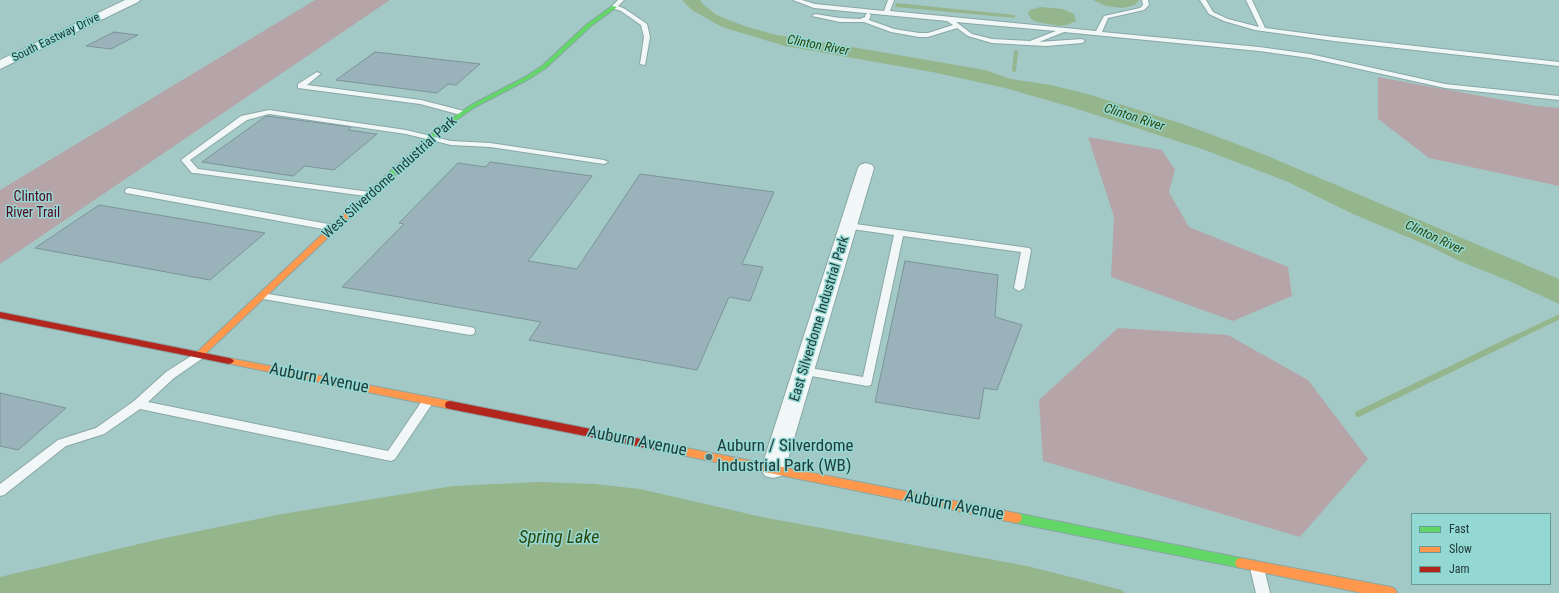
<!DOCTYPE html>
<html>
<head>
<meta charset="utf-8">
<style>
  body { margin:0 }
  #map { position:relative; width:1559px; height:593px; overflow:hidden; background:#a3c9c7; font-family:"Roboto Condensed",sans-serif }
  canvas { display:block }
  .legend { position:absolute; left:1411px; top:513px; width:140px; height:72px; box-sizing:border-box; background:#94d8d4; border:1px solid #669a96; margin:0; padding:5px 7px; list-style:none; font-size:12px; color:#203c3a }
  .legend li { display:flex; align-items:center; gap:8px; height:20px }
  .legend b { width:20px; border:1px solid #669a96 }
</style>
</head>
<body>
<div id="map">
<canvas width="1559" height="593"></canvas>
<ul class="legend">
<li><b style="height:5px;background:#63d668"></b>Fast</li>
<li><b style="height:5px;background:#ff974d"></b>Slow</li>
<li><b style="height:5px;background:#b3261e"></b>Jam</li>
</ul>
</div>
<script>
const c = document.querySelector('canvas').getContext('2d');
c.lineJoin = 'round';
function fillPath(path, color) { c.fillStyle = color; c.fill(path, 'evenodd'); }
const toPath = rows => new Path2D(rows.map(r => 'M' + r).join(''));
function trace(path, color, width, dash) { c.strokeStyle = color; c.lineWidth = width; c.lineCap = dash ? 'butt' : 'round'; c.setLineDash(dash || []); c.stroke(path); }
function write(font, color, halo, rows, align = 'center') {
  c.font = font + ' "Roboto Condensed",sans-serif'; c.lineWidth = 3; c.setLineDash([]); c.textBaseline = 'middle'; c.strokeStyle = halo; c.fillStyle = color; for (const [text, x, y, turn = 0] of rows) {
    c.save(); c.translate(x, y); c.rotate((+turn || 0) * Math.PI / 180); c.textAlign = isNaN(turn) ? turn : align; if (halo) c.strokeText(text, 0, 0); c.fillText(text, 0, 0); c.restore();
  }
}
fillPath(toPath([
  [315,0,390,0,0,264,0,190],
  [1378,77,1536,106,1559,108,1559,186,1429,158,1378,119],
  [1088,137,1162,150,1175,170,1169,192,1189,227,1288,267,1292,296,1233,321,1111,277,1114,217],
  [1118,328,1228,335,1308,380,1368,459,1300,537,1043,461,1039,400]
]), '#b5a5a8');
fillPath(toPath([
  [682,0,700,0,703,4,715,14,726,19,747,27,777,35,858,48,985,70,1011,79,1051,85,1091,95,1186,125,1258,152,1559,279,1559,304,1509,281,1457,260,1431,247,1353,214,1288,182,1205,150,1071,107,1005,88,932,72,785,46,722,27,692,10],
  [1093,0,1139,0,1135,5,1123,8,1106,6],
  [896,3,1015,15,1015,18,895,7],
  [1040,7,1063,9,1074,14,1076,21,1067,25,1060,26,1037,22,1031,19,1028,13,1030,10],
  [539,482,594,484,640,489,762,517,1027,566,1122,590,1125,593,0,593,0,577,160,539,282,514,453,486]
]), '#95b58d');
trace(toPath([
  [1014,70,1016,52]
]), '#95b58d', 4);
trace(toPath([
  [1515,338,1559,317]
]), '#95b58d', 5);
trace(toPath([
  [1358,414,1517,337]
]), '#95b58d', 6);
const building = toPath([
  [114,32,138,35,111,49,86,46,114,32],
  [375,52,480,64,456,85,448,84,437,93,336,80,375,52],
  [266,116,351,127,348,130,377,134,334,170,305,166,293,176,202,162,266,116],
  [490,162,592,176,528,261,577,269,640,174,774,192,742,264,763,267,750,301,729,297,697,370,529,340,541,322,342,287,404,224,399,223,458,163,486,167,490,162],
  [99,205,265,233,210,280,35,248,99,205],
  [905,261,998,275,995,317,1022,325,997,390,984,388,979,419,875,402,905,261],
  [0,393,66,408,18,450,0,446,0,393]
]);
fillPath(building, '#9ab2b9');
trace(building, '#7b9399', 1);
const lane = toPath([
  [618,0,624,0,618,6,625,9,647,24,650,37,645,65,640,64,644,37,641,25,621,11,612,8,612,6,618,0],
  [793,0,802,0,815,4,884,11,888,0,894,0,890,11,1096,31,1104,16,1140,8,1143,5,1142,0,1148,0,1149,5,1144,10,1108,18,1102,32,1259,47,1310,54,1445,84,1559,96,1559,100,1445,88,1310,58,1259,51,1064,32,1039,42,1082,39,1085,41,1082,43,1046,46,992,43,968,36,957,28,928,37,919,37,891,32,864,22,840,22,812,16,815,14,840,18,860,19,865,17,866,14,868,13,871,15,869,20,894,29,919,33,928,33,953,25,947,21,814,8,793,0],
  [956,22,1056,31,1030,41,992,39,972,34,956,22],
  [1200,0,1206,0,1213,12,1228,19,1255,26,1259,27,1246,0,1252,0,1265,28,1334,37,1559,62,1559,66,1334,41,1255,30,1224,21,1209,14,1200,0],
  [317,72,321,74,319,75,307,85,421,100,464,111,465,113,461,115,420,104,298,88,298,84,317,72],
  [269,110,406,130,451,141,490,143,604,160,608,162,604,164,490,147,451,145,406,134,269,114,247,120,190,160,198,169,370,192,373,193,374,195,373,197,195,173,192,173,181,160,241,116,269,110],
  [129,188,334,225,339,228,334,231,126,193,125,191,126,189,129,188],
  [848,223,1029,248,1031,250,1024,288,1019,291,1014,288,1021,252,903,236,871,385,867,386,800,374,798,371,800,368,804,367,863,377,894,235,845,228,843,226,848,223],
  [262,293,470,327,474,328,475,331,474,334,470,335,258,298,257,296,262,293],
  [199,351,203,352,204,355,203,358,174,378,148,402,388,451,424,398,428,397,432,398,434,401,395,459,391,461,140,409,104,434,66,446,4,495,0,496,0,484,58,440,96,428,134,401,166,372,199,351],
  [1257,562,1262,564,1264,568,1270,593,1256,593,1250,568,1252,564,1257,562]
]);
const street = toPath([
  [125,0,140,0,138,2,0,69,0,60,125,0],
  [866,163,872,165,874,168,785,469,781,476,773,478,765,476,761,469,858,168,860,165,866,163]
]);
const fast = toPath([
  [612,6,617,7,591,26,546,68,529,79,475,107,442,130,354,214,348,214,347,212,348,210,438,128,471,105,525,77,542,66,587,24,612,6],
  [1016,513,1241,558,1245,559,1247,563,1245,567,1241,568,1016,523,1012,522,1010,518,1012,514,1016,513]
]);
const slow = toPath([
  [348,210,354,210,355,212,202,357,196,357,194,355,196,353,348,210],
  [229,358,450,401,454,402,455,405,454,408,450,409,226,363,224,361,226,359,229,358],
  [676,446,1016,513,1020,514,1022,518,1020,522,1016,523,676,454,672,453,671,450,672,447,676,446],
  [1241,558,1391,587,1395,589,1397,593,1362,593,1241,568,1237,567,1235,563,1237,559,1241,558]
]);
const jam = toPath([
  [0,312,229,358,232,359,234,361,232,363,229,364,0,318,0,312],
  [450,401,676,446,680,447,681,450,680,453,676,454,450,409,446,408,445,405,446,402,450,401]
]);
trace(lane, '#88a7a5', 2);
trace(street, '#88a7a5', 2);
trace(fast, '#88a7a5', 2);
trace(slow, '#88a7a5', 2);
trace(jam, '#88a7a5', 2);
fillPath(lane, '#f1f7f7');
fillPath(street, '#f1f7f7');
fillPath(fast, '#63d668');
fillPath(slow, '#ff974d');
fillPath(jam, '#b3261e');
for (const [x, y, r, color] of [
  [709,457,4,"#4e6d6b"]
]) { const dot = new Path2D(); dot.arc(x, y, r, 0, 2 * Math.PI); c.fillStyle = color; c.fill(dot); trace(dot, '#94d8d4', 1.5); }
write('12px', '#203c3a', '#94d8d4', [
  ["South Eastway Drive",56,38,-26]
]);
write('italic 13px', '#2b4607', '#94d8d4', [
  ["Clinton River",818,46,11],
  ["Clinton River",1134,118,18],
  ["Clinton River",1434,238,25]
]);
write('14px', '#203c3a', '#94d8d4', [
  ["West Silverdome Industrial Park",390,178,-42],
  ["East Silverdome Industrial Park",820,319,-73]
]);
write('14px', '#5a0520', '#94d8d4', [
  ["Clinton",33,197],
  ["River Trail",33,213]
]);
write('17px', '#203c3a', '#94d8d4', [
  ["Auburn Avenue",319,379,11],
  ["Auburn Avenue",637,442,11],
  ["Auburn Avenue",954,506,11]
]);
write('17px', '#203c3a', '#94d8d4', [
  ["Auburn / Silverdome",717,447],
  ["Industrial Park (WB)",717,467]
], 'left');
write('italic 18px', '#2b4607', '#94d8d4', [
  ["Spring Lake",559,538]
]);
</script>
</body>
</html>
